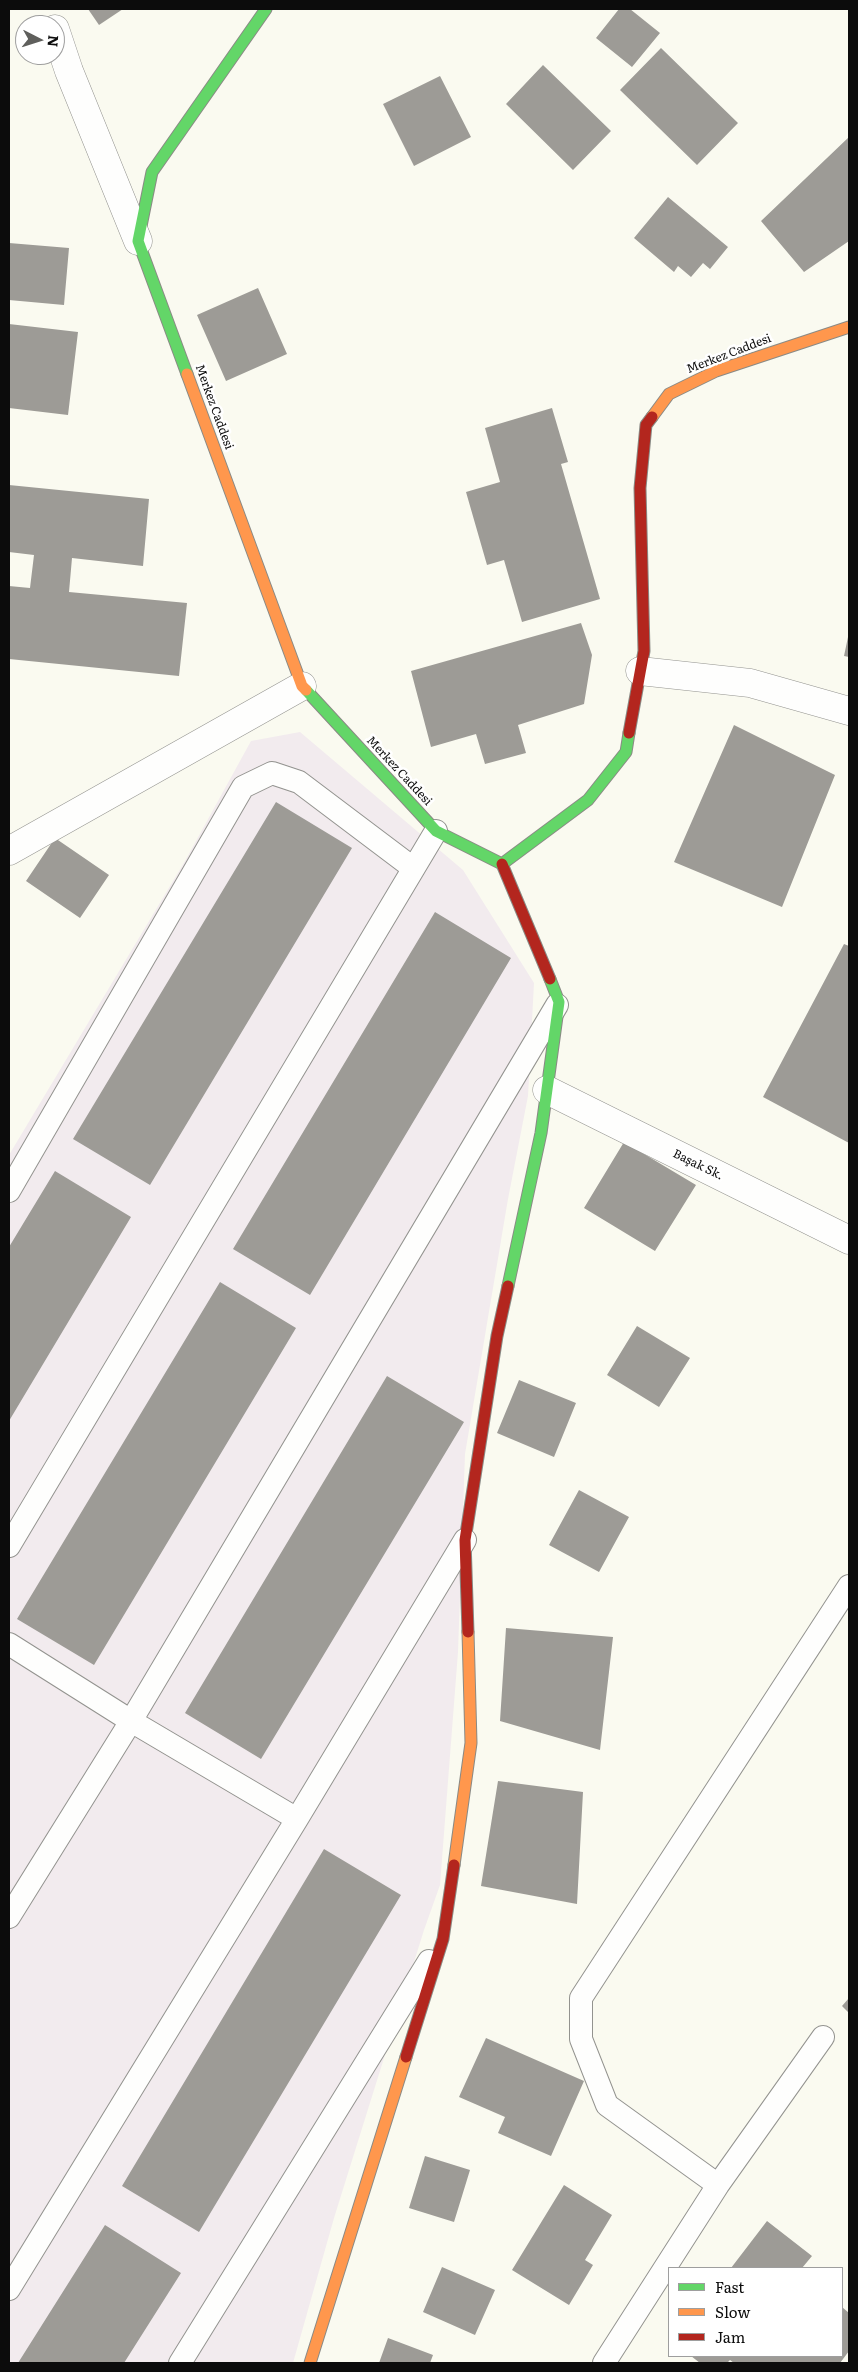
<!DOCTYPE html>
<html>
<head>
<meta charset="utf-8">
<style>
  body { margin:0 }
  #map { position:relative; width:858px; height:2372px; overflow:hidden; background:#fafaf0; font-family:Literata,serif }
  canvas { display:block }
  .frame { position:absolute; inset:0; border:10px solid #0c0c0c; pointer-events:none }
  .legend { position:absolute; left:668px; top:2267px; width:175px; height:90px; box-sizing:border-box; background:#fff; border:1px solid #9e9e9e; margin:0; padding:6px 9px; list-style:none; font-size:15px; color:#0c0c0c }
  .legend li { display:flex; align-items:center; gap:10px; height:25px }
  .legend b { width:25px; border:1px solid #9e9e9e }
  .north { position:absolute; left:15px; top:15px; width:50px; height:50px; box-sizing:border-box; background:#fff; border:1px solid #9e9e9e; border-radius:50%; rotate:95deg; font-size:14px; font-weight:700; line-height:20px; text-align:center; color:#0c0c0c }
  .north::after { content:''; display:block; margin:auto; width:18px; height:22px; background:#5f5f5c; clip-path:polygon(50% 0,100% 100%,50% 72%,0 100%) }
</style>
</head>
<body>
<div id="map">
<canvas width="858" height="2372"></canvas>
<div class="frame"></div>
<ul class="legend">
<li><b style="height:6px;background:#63d668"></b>Fast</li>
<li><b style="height:6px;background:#ff974d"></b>Slow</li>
<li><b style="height:6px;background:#b3261e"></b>Jam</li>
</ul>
<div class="north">N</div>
</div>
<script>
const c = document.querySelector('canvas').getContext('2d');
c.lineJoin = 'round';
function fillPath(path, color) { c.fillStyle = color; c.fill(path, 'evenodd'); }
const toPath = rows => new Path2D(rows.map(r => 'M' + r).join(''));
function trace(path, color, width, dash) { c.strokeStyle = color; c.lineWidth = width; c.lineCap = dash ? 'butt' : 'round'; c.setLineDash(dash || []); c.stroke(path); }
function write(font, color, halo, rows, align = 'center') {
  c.font = font + ' Literata,serif'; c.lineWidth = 5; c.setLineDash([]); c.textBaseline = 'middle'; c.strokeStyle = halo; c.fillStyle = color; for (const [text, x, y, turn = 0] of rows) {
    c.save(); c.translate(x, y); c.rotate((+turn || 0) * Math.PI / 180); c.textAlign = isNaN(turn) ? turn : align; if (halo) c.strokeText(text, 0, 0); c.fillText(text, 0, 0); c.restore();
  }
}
fillPath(toPath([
  [300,732,463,870,534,983,528,1096,508,1199,465,1454,458,1652,440,1885,424,1930,334,2218,293,2363,9,2363,9,1155,185,861,251,741]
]), '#f2ebee');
fillPath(toPath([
  [88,9,123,9,99,25],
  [619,9,630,9,660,33,632,67,596,38],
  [661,48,738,123,697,165,620,90],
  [543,65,611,131,573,170,506,104],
  [440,76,471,137,414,166,383,104],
  [849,137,849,241,804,272,761,221],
  [668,197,728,247,710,269,703,263,691,277,678,266,674,272,634,238],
  [9,243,69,248,64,305,9,300],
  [258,288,287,354,226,381,197,315],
  [9,324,78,332,68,415,9,408],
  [552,408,568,462,561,464,600,599,522,622,504,560,487,565,466,492,500,482,485,428],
  [9,485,149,499,143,566,72,558,69,592,187,603,179,676,9,659,9,586,30,588,34,555,9,552],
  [581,623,592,655,584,704,518,725,526,753,485,764,476,734,431,747,411,671],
  [848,637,849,637,849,657,844,656],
  [734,725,835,775,782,907,674,862],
  [276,802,352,848,150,1185,73,1139],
  [55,838,109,875,80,918,26,881],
  [435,912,511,958,310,1295,233,1249],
  [844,944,849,946,849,1143,763,1097],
  [624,1142,696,1185,655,1251,584,1208],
  [55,1171,131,1217,9,1421,9,1247],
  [220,1282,296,1328,94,1665,17,1619],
  [637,1326,690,1358,659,1407,607,1375],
  [387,1376,464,1422,261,1759,185,1713],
  [519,1380,576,1403,554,1457,497,1433],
  [579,1490,629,1517,599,1572,549,1545],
  [506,1628,613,1637,600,1750,500,1721],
  [498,1781,583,1792,577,1904,481,1886],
  [324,1849,401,1895,199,2232,122,2186],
  [849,1998,849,2013,842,2006],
  [486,2038,584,2081,551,2156,498,2133,505,2117,459,2097],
  [425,2156,470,2170,454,2222,409,2208],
  [564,2185,612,2215,585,2260,593,2265,569,2305,512,2270],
  [767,2221,812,2256,802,2268,731,2268],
  [105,2225,181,2273,124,2363,18,2363],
  [442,2267,495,2290,475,2335,423,2312],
  [842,2307,849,2313,849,2351,840,2363,734,2363,730,2360,727,2363,700,2363,691,2356,842,2356],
  [388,2338,433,2355,430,2363,379,2363]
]), '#9d9b96');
const lane = toPath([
  [9,1191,243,787,272,773,299,782,413,868],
  [9,1546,436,831],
  [9,1644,131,1721,297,1819],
  [9,1917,131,1721,557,1005],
  [718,2185,607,2105,581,2039,581,1998,849,1586],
  [9,2289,297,1819,465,1540],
  [180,2363,429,1961],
  [604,2363,718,2185,823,2037]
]);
const street = toPath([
  [55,29,69,71,138,241],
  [640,671,750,683,849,711],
  [9,851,302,686],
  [547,1090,849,1240]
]);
const fast = toPath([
  [187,374,138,241,152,172,266,9],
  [306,690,436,831,502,864,588,800,626,752,629,733],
  [508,1286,541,1133,559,1002,550,979]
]);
const slow = toPath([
  [187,374,302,686,306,690],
  [652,417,669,394,716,371,849,327],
  [454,1865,471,1743,468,1632],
  [310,2363,406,2057]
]);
const jam = toPath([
  [629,733,644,651,640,488,646,425,652,417],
  [502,864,550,979],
  [468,1632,465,1540,497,1336,508,1286],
  [406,2057,443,1939,454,1865]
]);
trace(lane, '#93938f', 24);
trace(street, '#93938f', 29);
trace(fast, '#8a8a85', 13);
trace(slow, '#8a8a85', 13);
trace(jam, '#8a8a85', 13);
trace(lane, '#fefefd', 22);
trace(street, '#fefefd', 28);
trace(fast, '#63d668', 11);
trace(slow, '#ff974d', 11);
trace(jam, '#b3261e', 11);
write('12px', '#0c0c0c', '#fff', [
  ["Merkez Caddesi",729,354,-21],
  ["Merkez Caddesi",214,407,70],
  ["Merkez Caddesi",399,771,47],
  ["Başak Sk.",698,1165,26]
]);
</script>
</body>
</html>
